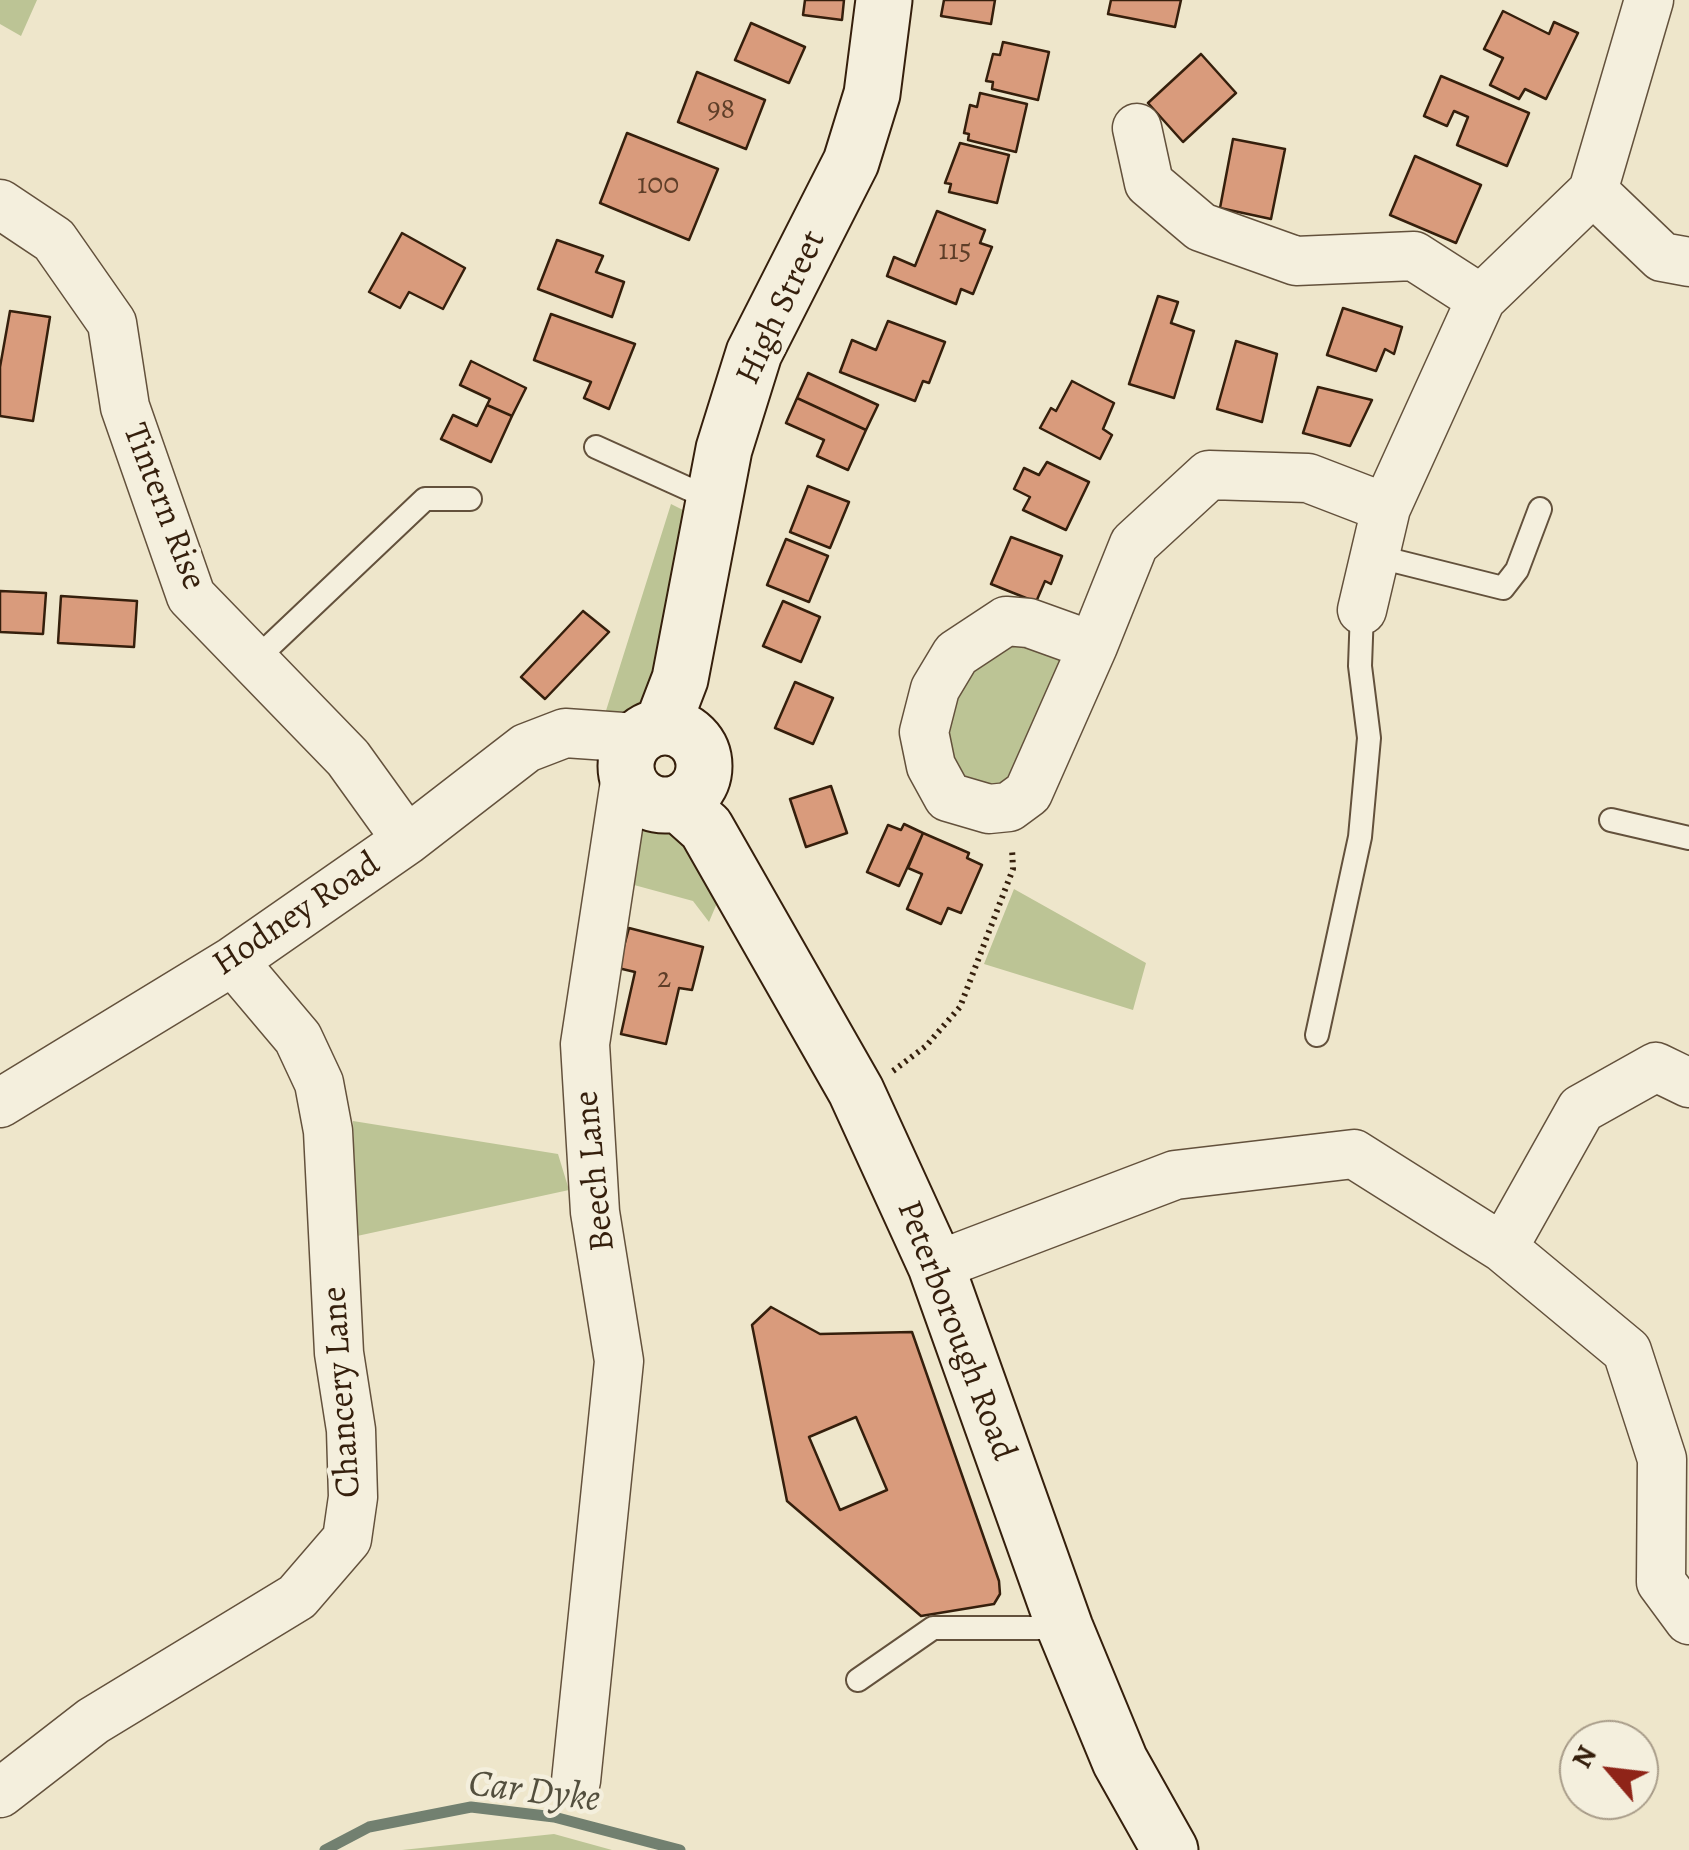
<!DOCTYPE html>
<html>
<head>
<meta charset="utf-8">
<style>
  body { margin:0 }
  #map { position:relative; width:1689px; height:1850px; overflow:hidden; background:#eee6cb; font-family:Alegreya,serif }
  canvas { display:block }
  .north { position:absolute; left:1559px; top:1720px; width:100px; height:100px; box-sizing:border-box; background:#f4efdd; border:2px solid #a89c89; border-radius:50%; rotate:298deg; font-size:28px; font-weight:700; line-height:40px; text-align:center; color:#351f0c }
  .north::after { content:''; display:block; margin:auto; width:35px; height:45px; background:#8f2418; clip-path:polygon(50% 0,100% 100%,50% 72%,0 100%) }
</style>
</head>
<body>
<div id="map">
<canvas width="1689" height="1850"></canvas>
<div class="north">N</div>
</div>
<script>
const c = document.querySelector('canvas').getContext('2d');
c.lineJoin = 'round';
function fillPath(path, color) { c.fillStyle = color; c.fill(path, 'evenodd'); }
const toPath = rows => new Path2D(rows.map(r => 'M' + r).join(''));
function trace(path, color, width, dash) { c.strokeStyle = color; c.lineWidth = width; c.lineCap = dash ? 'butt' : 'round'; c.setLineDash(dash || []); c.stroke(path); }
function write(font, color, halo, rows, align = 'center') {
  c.font = font + ' Alegreya,serif'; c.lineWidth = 9; c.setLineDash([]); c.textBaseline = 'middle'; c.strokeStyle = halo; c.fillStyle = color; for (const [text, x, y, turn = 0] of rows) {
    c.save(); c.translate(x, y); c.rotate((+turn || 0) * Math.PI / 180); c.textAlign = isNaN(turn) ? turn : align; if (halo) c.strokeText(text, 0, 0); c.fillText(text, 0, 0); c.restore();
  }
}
fillPath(toPath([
  [0,0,37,0,21,36,0,24],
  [671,504,691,514,662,677,644,706,631,714,604,717],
  [1016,632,1067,661,1017,771,1000,786,985,788,956,779,941,708,962,667],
  [650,821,680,837,720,896,709,922,693,901,623,882,642,823],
  [1014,889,1146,963,1133,1010,984,964],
  [353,1121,558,1154,569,1190,357,1236],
  [554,1834,612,1850,402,1850]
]), '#bcc495');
trace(toPath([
  [325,1850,369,1827,471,1807,554,1817,680,1850]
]), '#728070', 11);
const building = toPath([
  [805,0,844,0,842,20,803,15,805,0],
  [944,0,995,0,991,24,941,16,944,0],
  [1111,0,1181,0,1175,27,1108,14,1111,0],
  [1503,11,1549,34,1554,22,1578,33,1546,99,1525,89,1519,99,1490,85,1503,58,1484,49,1503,11],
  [751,23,805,47,789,83,735,60,751,23],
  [1003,42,1049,52,1038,100,992,89,993,82,986,81,993,54,1000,55,1003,42],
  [1201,54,1236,93,1183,142,1148,103,1201,54],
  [697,72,765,100,746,149,678,122,697,72],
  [1441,76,1529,113,1507,166,1457,145,1468,117,1454,111,1447,126,1424,116,1441,76],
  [980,93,1027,104,1016,152,968,140,969,134,964,133,970,105,977,107,980,93],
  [627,133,718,169,689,240,600,203,627,133],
  [1233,139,1285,149,1271,219,1220,208,1233,139],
  [960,143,1009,155,997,203,949,192,951,184,945,183,960,143],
  [1415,156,1481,185,1456,243,1390,215,1415,156],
  [937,211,985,230,980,243,992,247,973,294,961,289,956,304,887,276,894,257,915,266,937,211],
  [402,233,465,268,443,309,409,292,400,308,369,292,402,233],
  [557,240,603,256,596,272,624,282,612,317,538,289,557,240],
  [1158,296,1178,302,1171,323,1194,331,1174,398,1129,384,1158,296],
  [1343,308,1402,327,1394,354,1385,349,1376,371,1327,355,1343,308],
  [10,311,50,317,33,421,0,416,0,367,10,311],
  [551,314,635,344,609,409,584,398,591,382,534,360,551,314],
  [888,321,945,342,929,383,923,381,915,401,840,372,852,340,876,350,888,321],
  [1236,341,1277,354,1262,422,1217,409,1236,341],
  [471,361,526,388,512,416,487,405,490,399,460,385,471,361],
  [808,373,878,405,866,430,797,398,808,373],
  [1072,381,1114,403,1103,429,1112,435,1100,459,1040,428,1051,408,1056,411,1072,381],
  [1318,387,1372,400,1350,446,1303,433,1318,387],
  [797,398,866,430,848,470,817,456,824,440,786,423,797,398],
  [487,405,512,416,491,462,441,439,453,415,477,426,487,405],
  [1047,462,1089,482,1066,530,1023,510,1030,497,1014,489,1024,468,1039,475,1047,462],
  [808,486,849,502,830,548,790,532,808,486],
  [1011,537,1062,556,1051,584,1045,581,1036,602,991,584,1011,537],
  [786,539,828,556,809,602,767,585,786,539],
  [0,591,46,593,43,634,0,632,0,591],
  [61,596,137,601,134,647,58,643,61,596],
  [783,601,820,617,801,662,763,646,783,601],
  [583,611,609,632,545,699,521,677,583,611],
  [795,682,833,698,813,744,775,728,795,682],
  [831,786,847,833,806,847,790,799,831,786],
  [904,824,923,833,899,886,867,872,888,825,901,830,904,824],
  [923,833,969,853,967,858,982,865,961,913,948,908,941,924,907,909,922,874,908,868,923,833],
  [629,928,703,947,692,990,679,988,666,1044,621,1034,635,972,618,968,629,928],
  [771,1307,820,1334,912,1332,999,1581,1000,1594,994,1604,921,1616,787,1501,752,1325,771,1307],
  [856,1417,887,1490,840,1510,809,1437,856,1417]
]);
fillPath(building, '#d99b7c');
trace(building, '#351f0c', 2.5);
const lane = toPath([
  [596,447,711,499],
  [1375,556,1503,588,1517,570,1540,509],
  [254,661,425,499,470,499],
  [1611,820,1689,838],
  [1317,1035,1360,837,1369,738,1360,666,1362,610],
  [858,1680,933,1628,1063,1628]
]);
const street = toPath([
  [1137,128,1149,183,1201,227,1296,261,1414,256,1481,299],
  [1593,191,1662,257,1689,262],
  [0,204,54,240,112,323,125,407,191,596,348,758,407,840],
  [1362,610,1386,508,1481,299,1593,191,1649,0],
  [1006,621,1029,623,1093,646,1028,793,1009,807,989,809,948,797,931,766,924,732,935,689,956,654,1006,621],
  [1093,646,1134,544,1209,475,1308,478,1386,508],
  [0,1103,233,961,407,840,526,748,565,733,637,738],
  [1503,1248,1581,1109,1656,1067,1689,1083],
  [936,1266,1175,1175,1354,1154,1503,1248,1627,1351,1662,1459,1661,1582,1689,1620],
  [576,1781,619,1361,595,1212,585,1044,626,775],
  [0,1793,93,1721,297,1597,347,1539,353,1497,351,1430,339,1353,328,1131,319,1083,298,1038,233,961]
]);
const secondary = toPath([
  [662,726,680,679,724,449,754,353,851,162,872,94,884,0],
  '626 766a39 39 0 1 1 78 0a39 39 0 1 1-78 0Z',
  [678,803,706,828,856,1091,936,1266,1065,1628,1120,1761,1170,1850]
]);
trace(lane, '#63513c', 26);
trace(street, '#63513c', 51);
trace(secondary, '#351f0c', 59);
trace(toPath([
  [893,1071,926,1046,960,1007,1013,869,1012,848]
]), '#351f0c', 6, [2.5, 5]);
trace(lane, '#f4efdd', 22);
trace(street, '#f4efdd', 48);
trace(secondary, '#f4efdd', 55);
write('30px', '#5e3e28', null, [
  ["98",721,111],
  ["100",658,186],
  ["115",955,252],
  ["2",664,980]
]);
write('35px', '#351f0c', '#f4efdd', [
  ["High Street",782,308,-65],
  ["Tintern Rise",163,507,69],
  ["Hodney Road",297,915,-34],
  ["Beech Lane",596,1171,-96],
  ["Peterborough Road",955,1331,69],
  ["Chancery Lane",343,1392,-94]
]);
write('italic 38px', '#534f3e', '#f4efdd', [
  ["Car Dyke",534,1793,7]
]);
</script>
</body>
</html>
